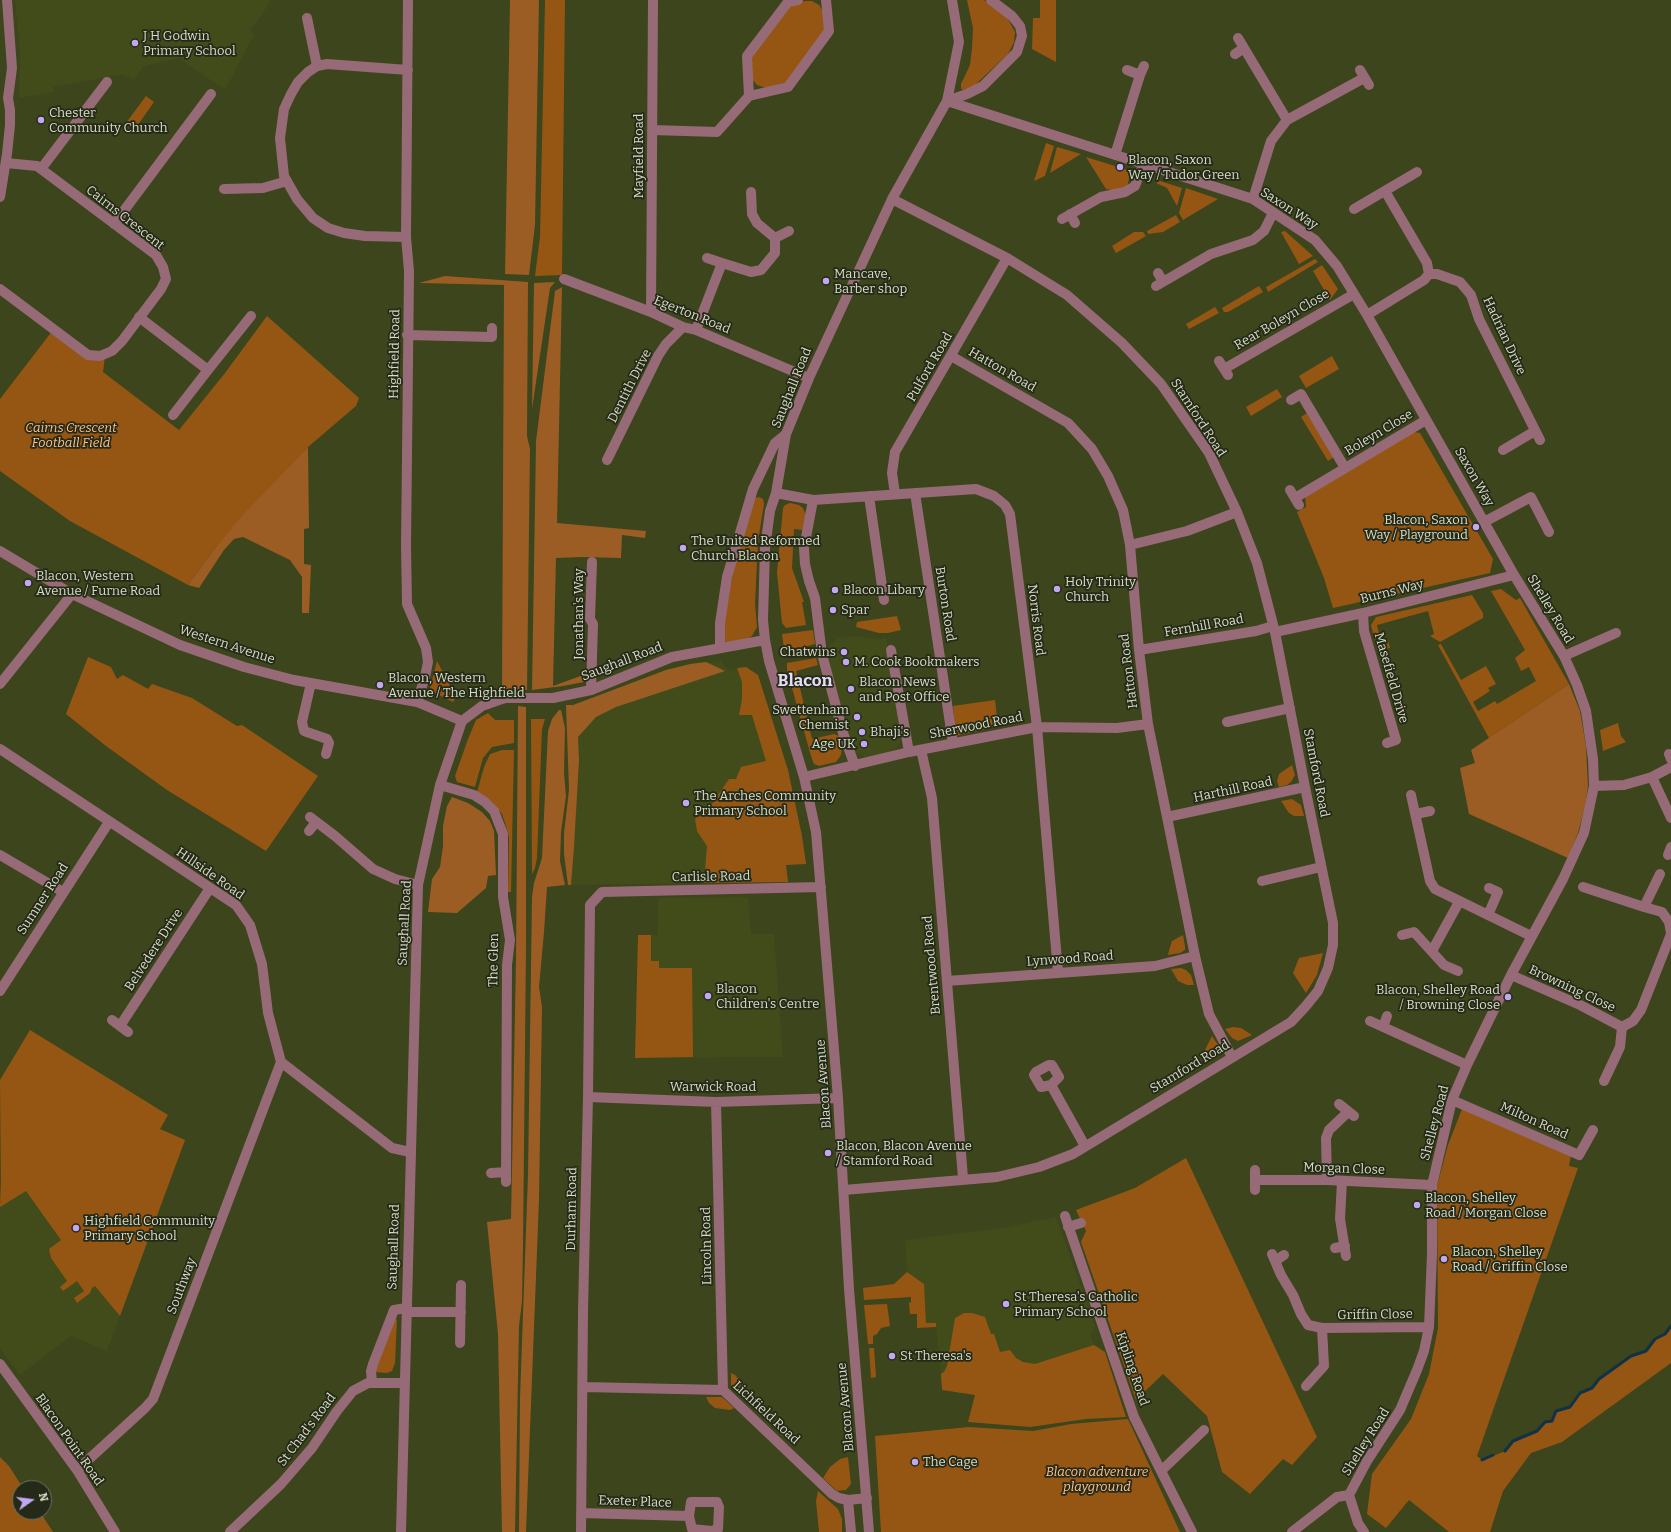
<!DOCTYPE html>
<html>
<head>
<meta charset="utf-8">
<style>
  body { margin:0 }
  #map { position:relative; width:1671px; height:1532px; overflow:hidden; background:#3c451c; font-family:Bitter,serif }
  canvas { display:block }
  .north { position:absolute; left:12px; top:1480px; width:40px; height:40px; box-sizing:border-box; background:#252917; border:1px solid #6c715d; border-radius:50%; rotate:76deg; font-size:11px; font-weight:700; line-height:16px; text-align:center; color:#d6ddc6 }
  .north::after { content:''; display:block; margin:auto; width:14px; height:18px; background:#c2a8f3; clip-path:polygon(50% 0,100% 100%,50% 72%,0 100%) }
</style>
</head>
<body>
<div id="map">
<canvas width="1671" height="1532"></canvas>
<div class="north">N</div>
</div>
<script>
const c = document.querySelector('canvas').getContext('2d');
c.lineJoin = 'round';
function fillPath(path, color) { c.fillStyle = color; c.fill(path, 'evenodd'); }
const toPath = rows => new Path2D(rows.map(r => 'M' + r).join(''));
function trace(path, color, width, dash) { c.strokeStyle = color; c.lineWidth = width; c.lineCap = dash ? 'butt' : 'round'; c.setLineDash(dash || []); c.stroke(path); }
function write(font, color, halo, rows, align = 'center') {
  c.font = font + ' Bitter,serif'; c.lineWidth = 3.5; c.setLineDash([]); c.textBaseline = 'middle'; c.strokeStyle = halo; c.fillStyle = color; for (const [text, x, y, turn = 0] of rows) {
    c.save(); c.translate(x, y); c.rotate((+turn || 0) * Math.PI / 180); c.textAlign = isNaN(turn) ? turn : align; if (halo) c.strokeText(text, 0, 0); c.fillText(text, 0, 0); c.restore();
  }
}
fillPath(toPath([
  [15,0,271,0,259,20,250,29,254,35,225,90,179,58,144,66,134,80,123,74,53,87,54,92,19,98,20,50],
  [856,636,878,639,886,638,902,735,900,743,893,752,865,757,858,755,853,749,842,721,827,650,831,644,839,638],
  [721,661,728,670,746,667,758,675,788,770,802,836,806,864,786,865,788,882,571,885,579,761,573,705,666,670,690,664],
  [748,897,751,934,774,934,783,1057,635,1058,638,935,658,935,658,898],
  [30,1030,168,1115,160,1129,185,1140,107,1351,71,1336,20,1375,0,1349,0,1080],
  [1056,1217,1095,1326,1091,1336,1094,1345,1105,1352,942,1390,936,1324,926,1324,924,1284,907,1272,905,1240,1002,1228]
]), '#424c1a');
fillPath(toPath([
  [545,0,565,0,562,275,535,276,540,237],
  [967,0,984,0,1007,17,1015,32,1014,42,1008,54,975,85,964,90,961,89,961,84,970,65,972,48,973,28],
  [1040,0,1056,0,1056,62,1032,49,1033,18,1040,18],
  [805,1,812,1,819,5,824,13,825,32,787,82,766,88,757,85,752,79,751,57,791,6,795,3],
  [146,96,154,102,135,129,126,123],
  [1046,143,1054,146,1045,176,1034,181],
  [1057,147,1081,154,1050,173],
  [1086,157,1131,171,1127,187,1112,190,1106,189],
  [1160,181,1182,188,1177,206,1167,188,1156,183],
  [1186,188,1218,199,1183,220,1179,213],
  [1176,215,1180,222,1163,232,1148,234,1147,231],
  [1285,231,1313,256,1299,264,1281,232],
  [1134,232,1143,232,1146,236,1116,253,1112,246],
  [1315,259,1318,262,1268,292,1266,287],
  [1322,265,1338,289,1330,300,1313,271],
  [1259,286,1263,292,1228,312,1224,312,1222,308],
  [1215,307,1219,313,1189,329,1186,324],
  [267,316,359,398,356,406,308,447,215,548,188,585,70,521,0,471,0,399,53,330,88,356,105,356,103,372,179,430,225,373],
  [1332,356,1339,369,1306,388,1299,376],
  [1277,389,1282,397,1251,416,1246,407],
  [1307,413,1334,457,1328,461,1301,417],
  [1414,432,1420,433,1493,559,1490,573,1333,608,1324,578,1297,512,1306,507,1305,495],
  [759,497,763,499,764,504,758,541,755,604,757,627,752,636,745,640,726,643,723,636,724,610,735,566,755,498],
  [790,503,799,505,803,508,806,515,803,530,794,529,792,568,804,602,802,602,806,625,786,628,782,623,777,573,783,508,785,505],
  [1501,589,1516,600,1520,598,1569,684,1489,738,1438,645,1441,644,1461,680,1486,666,1496,684,1488,688,1490,691,1473,702,1478,711,1495,701,1497,704,1536,681,1529,667,1521,671,1515,658,1525,650,1491,591],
  [1472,595,1483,613,1483,618,1440,642,1430,636,1434,634,1428,611,1377,625,1381,642,1388,640,1390,648,1377,650,1371,625,1376,617],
  [897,616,901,630,888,633,879,633,856,627,857,622],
  [813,630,815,644,804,647,784,649,782,634],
  [88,657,111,667,117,679,123,675,148,689,152,684,192,698,237,726,242,725,318,776,266,851,167,790,106,746,66,714],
  [816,658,818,665,796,671,812,739,834,734,839,736,842,746,841,755,836,762,819,766,814,764,811,756,787,670,787,663],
  [437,661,456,697,453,702,433,692,430,688],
  [746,667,758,675,788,770,802,836,806,864,786,865,788,882,704,883,707,846,697,831,695,819,712,804,729,779,736,779,741,767,766,761,752,715,739,715,742,699,742,682,737,668],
  [995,700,998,726,956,736,953,706],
  [488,713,495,720,514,720,514,743,492,747,483,758,475,787,457,782,455,776,468,739,476,720],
  [531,719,545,719,542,729,537,858,535,868,532,874],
  [1618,723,1621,736,1626,742,1603,751,1600,730],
  [502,750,514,750,511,892,508,892,509,837,505,823,502,814,492,802,477,792,484,767,490,754],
  [1292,765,1295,775,1291,782,1287,785,1279,787,1277,781,1279,774],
  [1292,799,1301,805,1304,816,1294,816,1289,813,1281,801],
  [638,935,651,935,651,961,659,961,659,968,692,968,693,1057,635,1058],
  [1183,935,1185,946,1185,950,1180,953,1168,955,1170,947,1172,941],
  [1323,953,1317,975,1306,993,1293,973,1299,958],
  [1181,968,1186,970,1191,975,1194,985,1187,985,1178,981,1171,969],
  [1233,1027,1241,1028,1252,1035,1238,1041,1232,1038,1225,1029],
  [30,1030,168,1115,160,1129,185,1140,120,1316,95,1286,92,1288,90,1293,77,1303,74,1298,84,1291,77,1281,63,1291,60,1287,67,1281,51,1258,49,1249,61,1240,26,1191,0,1207,1,1180,0,1080],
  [1212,1036,1218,1045,1219,1049,1218,1054,1215,1058,1208,1062,1204,1052],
  [1462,1109,1571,1155,1569,1166,1578,1168,1477,1456,1482,1460,1506,1451,1513,1441,1537,1431,1545,1422,1552,1420,1556,1411,1570,1407,1580,1393,1592,1388,1599,1379,1631,1356,1646,1351,1655,1339,1665,1334,1671,1326,1671,1363,1562,1442,1531,1453,1503,1491,1490,1532,1449,1532,1409,1500,1386,1528,1367,1514,1372,1474,1411,1419,1429,1374,1438,1328,1437,1186,1448,1145],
  [1186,1158,1317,1437,1292,1465,1283,1459,1250,1494,1222,1472,1207,1416,1163,1374,1136,1400,1081,1242,1086,1231,1076,1210,1135,1188],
  [907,1272,924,1284,926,1323,936,1323,936,1327,917,1328,917,1314,910,1314,909,1303,911,1302,911,1297,864,1300,863,1288,894,1284],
  [887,1304,890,1326,881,1328,877,1334,873,1336,873,1344,868,1344,864,1305],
  [964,1313,972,1313,985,1317,991,1334,994,1334,1000,1352,1010,1350,1016,1358,1023,1362,1035,1364,1094,1345,1105,1352,1126,1417,1086,1419,1030,1427,968,1422,975,1395,942,1390,941,1374,944,1372,947,1366,955,1318],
  [397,1319,395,1363,392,1371,387,1373,374,1372,395,1320],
  [869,1348,874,1348,876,1377,871,1378],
  [731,1373,735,1375,743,1384,742,1396,731,1386],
  [706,1397,722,1397,734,1408,730,1410,715,1408,709,1403],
  [1128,1419,1180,1532,881,1532,875,1436,969,1427,1033,1431,1071,1424],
  [0,1457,9,1466,23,1488,20,1488,20,1512,40,1512,53,1532,0,1532],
  [848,1457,851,1484,846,1490,837,1491,823,1478,830,1467,840,1459],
  [818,1491,838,1509,842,1519,842,1532,819,1532,816,1501]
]), '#955614');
fillPath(toPath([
  [510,0,539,0,535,225,529,275,505,274],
  [445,276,528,282,527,436,530,449,527,690,502,689,504,285,419,283],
  [555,282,550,288,532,409,534,283],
  [562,287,557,523,646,531,645,538,622,535,621,558,582,557,556,558,553,686,586,674,584,682,563,686,532,690,536,441,555,291],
  [308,447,309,528,304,529,304,564,311,565,309,613,302,613,302,577,290,560,243,537,234,539,224,550,199,588,188,585,215,548,243,515],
  [706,662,725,671,616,707,596,717,578,737,579,761,574,847,571,885,568,885,564,854,564,833,569,790,566,705,573,705,666,670,690,664],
  [1569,684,1580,711,1586,746,1588,787,1585,806,1578,833,1568,858,1469,814,1460,768,1475,763,1471,750],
  [518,706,526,707,526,945,523,1248,522,1301,519,1326,515,1532,502,1532,498,1334,487,1222,511,1219,516,959],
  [559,710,561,710,565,728,564,773,566,796,561,832,560,861,565,885,547,887,544,932,539,987,542,1007,539,1200,526,1532,519,1532,520,1398,528,1174,532,897,534,883,542,858,548,731,552,719],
  [452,797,468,803,482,812,490,821,494,831,496,875,488,876,486,888,457,913,428,912,432,879,440,867,443,846,443,826,447,806]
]), '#9b5d24');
trace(toPath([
  [1505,1451,1513,1441,1537,1431,1545,1422,1552,1421,1556,1411,1570,1407,1580,1393,1592,1388,1599,1379,1631,1356,1646,1351,1655,1339,1665,1334,1671,1326],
  [1482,1460,1493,1455]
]), '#113146', 3);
trace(toPath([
  [408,0,406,237,409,271,406,546,407,604,426,648,428,662,425,677,417,702],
  [307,18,317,66],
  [1238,38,1287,120],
  [1235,54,1244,48],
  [1127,70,1140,75,1144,66],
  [1360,70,1369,85],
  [749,96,788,87,829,31,826,0],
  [947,101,1253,199,1315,240,1337,266,1367,315,1514,575,1564,656,1577,685,1586,711,1593,759,1594,786,1584,833,1563,879,1511,975,1467,1065,1452,1100,1432,1185,1432,1254,1429,1327,1424,1351,1417,1370,1400,1410,1367,1461,1349,1495],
  [947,101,967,94,983,86,1017,52,1022,36,1020,26,1012,16,991,0],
  [652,130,717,132,749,96,747,56,788,2,798,0],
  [1115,155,1140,75],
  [41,169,107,82],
  [224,189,263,188,287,181],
  [0,197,7,154,10,125,10,110,8,98,12,68,7,0],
  [1253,199,1271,141,1287,120,1364,78],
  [1354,209,1417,172],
  [1070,214,1075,223],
  [1062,219,1101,197,1125,192,1135,186,1143,165],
  [114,224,211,94],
  [406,237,365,236,344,233,328,228,313,218,297,199,284,176,280,138,284,109,291,94,298,82,308,72,317,66,327,64,408,70],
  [775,238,789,231],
  [707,258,722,263],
  [1158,273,1163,282],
  [1429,274,1437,274,1460,282,1471,295,1479,319,1540,440],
  [564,279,651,312,683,327,696,330,809,378],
  [1156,286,1211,254,1253,240,1264,231,1273,213],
  [0,289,88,355,100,356,112,351,122,341,161,289,166,279,163,267,156,255,37,166,6,163],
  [651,312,653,0],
  [1367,315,1424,280,1429,274,1427,263,1385,191],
  [139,317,208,370,173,415],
  [696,330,722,263,751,272,761,270,775,253,775,238,757,223,752,214,751,192],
  [407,335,492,337,492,328],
  [951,356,1068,423,1092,449,1108,476,1123,510,1130,545,1139,650,1148,724,1167,817,1195,956,1209,1014,1232,1057],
  [1219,361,1228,375],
  [1224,369,1354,294],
  [208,370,251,316],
  [1291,400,1301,394,1345,468],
  [1503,450,1535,431],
  [607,460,658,356,666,344,683,327],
  [1290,490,1299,505],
  [776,493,813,500,976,489,994,496,1005,505,1010,514,1037,727,1058,972],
  [915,493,953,743],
  [895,494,892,473,895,452,1007,258],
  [869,496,884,600],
  [1295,498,1426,420],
  [813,500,804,548,805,564,809,581,815,598,822,654,843,733,855,766],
  [1484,522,1531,497,1549,532],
  [1130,545,1187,531,1237,512],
  [0,551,72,594,180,645,244,667,294,680,417,702,462,721],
  [1363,613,1364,631,1396,740,1387,743],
  [1275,632,1363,613,1514,575],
  [720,648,720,623,727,577,753,489,775,443,786,434],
  [891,650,909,752],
  [1139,650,1256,631,1273,626],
  [1564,656,1616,633],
  [311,683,302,722,304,731,327,739,329,743,326,754],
  [0,684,72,594],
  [591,690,593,624,590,619,592,562],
  [1227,722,1290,708],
  [0,749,236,905,250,925,262,964,268,1013,281,1062,392,1148,410,1152],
  [921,750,932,798,963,1178],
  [1669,754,1671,759],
  [804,777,909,752,1037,727,1117,728,1148,724],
  [1652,777,1671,767],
  [440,785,474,795,485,802,494,811,503,834,503,897,510,940,507,965,506,1182],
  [1594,786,1624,785,1652,777,1671,818],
  [1411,795,1430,881,1435,889,1531,936],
  [1416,814,1430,811],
  [310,817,335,836,373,869,395,879,418,885],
  [1167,817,1305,787],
  [309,831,316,822],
  [0,855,63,892],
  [1668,855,1671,847],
  [1262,881,1321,867],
  [1583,887,1644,907,1660,874],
  [1644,907,1662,912,1669,922,1671,933],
  [1488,915,1498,892,1489,888],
  [1402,935,1414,932,1444,965,1458,971],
  [1432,951,1459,902],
  [1511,975,1580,1005,1622,1027],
  [947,981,1155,966,1195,956],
  [0,991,109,822],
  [112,1020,128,1032],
  [1370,1021,1467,1065],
  [120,1026,210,888],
  [1383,1027,1387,1016],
  [1604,1081,1620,1047,1622,1027,1633,1021,1641,1010,1671,934],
  [1051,1085,1059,1077,1052,1065,1049,1065,1036,1072,1034,1075,1041,1087,1051,1085,1085,1146],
  [588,1097,716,1102,838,1098],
  [1452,1100,1579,1155,1593,1130],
  [716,1102,723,1390],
  [1339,1104,1354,1116],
  [491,1173,506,1172],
  [1255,1180,1327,1180,1432,1185],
  [1327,1180,1326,1138,1329,1130,1348,1112],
  [1342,1181,1340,1219,1346,1256],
  [844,1190,997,1177,1039,1167,1073,1154,1291,1022,1305,1007,1318,991,1328,968,1333,945,1333,923,1305,787,1275,632,1257,563,1237,512,1209,453,1161,384,1122,343,1067,295,1007,258,892,199],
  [1255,1190,1255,1170],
  [1065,1216,1134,1417,1161,1471],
  [1068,1227,1081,1223],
  [1335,1248,1345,1246],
  [1272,1254,1281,1275,1293,1295,1301,1314,1308,1325,1322,1328,1429,1327],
  [1275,1261,1284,1255],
  [406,1312,461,1312],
  [460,1343,461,1285],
  [0,1364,77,1470,115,1532],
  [372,1382,371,1371,373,1364,394,1310,406,1308],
  [1306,1386,1324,1366,1322,1328],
  [583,1387,723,1390,832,1494,839,1498,848,1500,867,1498],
  [77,1470,145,1408,153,1399,281,1062],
  [1349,1495,1358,1523,1364,1532],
  [848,1500,851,1532],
  [581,1513,689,1516,692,1529,712,1531,718,1529,719,1507,717,1502,691,1502,689,1516],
  [230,1532,281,1484,312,1448,337,1411,353,1391,368,1383,404,1383],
  [401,1532,418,885,440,785,462,721,482,706,499,700,506,698,553,698,591,690,672,657,765,640],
  [581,1532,583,1311,588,1097,590,905,602,892,821,887],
  [869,1532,849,1289,838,1098,816,832,804,777,769,661,765,640,763,620,765,548,770,511,776,493,786,434,809,378,892,199,947,101,959,42,952,0],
  [1192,1532,1161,1471,1204,1430],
  [1292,1532,1337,1497,1349,1495]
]), '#976a77', 10);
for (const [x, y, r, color] of [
  [135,43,4,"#c2a8f3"],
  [41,120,4,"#c2a8f3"],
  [1120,167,4,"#c2a8f3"],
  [826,281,4,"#c2a8f3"],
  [1476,527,4,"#c2a8f3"],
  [683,548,4,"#c2a8f3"],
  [28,583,4,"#c2a8f3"],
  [1057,589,4,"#c2a8f3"],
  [835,590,4,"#c2a8f3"],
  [833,610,4,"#c2a8f3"],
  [844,652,4,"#c2a8f3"],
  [846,662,4,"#c2a8f3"],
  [380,685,4,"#c2a8f3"],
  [851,689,4,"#c2a8f3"],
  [857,717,4,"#c2a8f3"],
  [862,732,4,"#c2a8f3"],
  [864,744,4,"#c2a8f3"],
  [686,803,4,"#c2a8f3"],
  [708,996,4,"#c2a8f3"],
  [1508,997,4,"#c2a8f3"],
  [828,1153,4,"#c2a8f3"],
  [1417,1205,4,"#c2a8f3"],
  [76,1228,4,"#c2a8f3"],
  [1444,1259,4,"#c2a8f3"],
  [1006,1304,4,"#c2a8f3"],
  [892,1356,4,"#c2a8f3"],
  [915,1462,4,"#c2a8f3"]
]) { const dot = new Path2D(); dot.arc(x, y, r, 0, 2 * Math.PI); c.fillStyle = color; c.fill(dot); trace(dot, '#252917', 1.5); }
write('13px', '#d6ddc6', '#252917', [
  ["J H Godwin",143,36],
  ["Primary School",143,51],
  ["Chester",49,113],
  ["Community Church",49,128],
  ["Blacon, Saxon",1128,160],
  ["Way / Tudor Green",1128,175],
  ["Mancave,",834,274],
  ["Barber shop",834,289],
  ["Blacon, Saxon",1468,520,"right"],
  ["Way / Playground",1468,535,"right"],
  ["The United Reformed",691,541],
  ["Church Blacon",691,556],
  ["Blacon, Western",36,576],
  ["Avenue / Furne Road",36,591],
  ["Holy Trinity",1065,582],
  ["Church",1065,597],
  ["Blacon Libary",843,590],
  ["Spar",841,610],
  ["Chatwins",836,652,"right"],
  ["M. Cook Bookmakers",854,662],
  ["Blacon, Western",388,678],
  ["Avenue / The Highfield",388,693],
  ["Blacon News",859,682],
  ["and Post Office",859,697],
  ["Swettenham",849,710,"right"],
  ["Chemist",849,725,"right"],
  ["Bhaji's",870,732],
  ["Age UK",856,744,"right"],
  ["The Arches Community",694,796],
  ["Primary School",694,811],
  ["Blacon",716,989],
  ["Children's Centre",716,1004],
  ["Blacon, Shelley Road",1500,990,"right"],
  ["/ Browning Close",1500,1005,"right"],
  ["Blacon, Blacon Avenue",836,1146],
  ["/ Stamford Road",836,1161],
  ["Blacon, Shelley",1425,1198],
  ["Road / Morgan Close",1425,1213],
  ["Highfield Community",84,1221],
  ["Primary School",84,1236],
  ["Blacon, Shelley",1452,1252],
  ["Road / Griffin Close",1452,1267],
  ["St Theresa's Catholic",1014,1297],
  ["Primary School",1014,1312],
  ["St Theresa's",900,1356],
  ["The Cage",923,1462]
], 'left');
write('13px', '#d6ddc6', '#252917', [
  ["Mayfield Road",639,156,-90],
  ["Saxon Way",1289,209,33],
  ["Cairns Crescent",125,218,38],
  ["Egerton Road",692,315,22],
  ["Rear Boleyn Close",1282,320,-30],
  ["Hadrian Drive",1504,336,65],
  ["Highfield Road",395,354,-89],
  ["Pulford Road",930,367,-60],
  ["Hatton Road",1002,370,30],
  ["Dentith Drive",630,386,-63],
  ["Saughall Road",792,388,-68],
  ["Stamford Road",1198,418,57],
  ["Boleyn Close",1379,433,-31],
  ["Saxon Way",1474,477,60],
  ["Burns Way",1392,592,-14],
  ["Burton Road",945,604,81],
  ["Shelley Road",1550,609,59],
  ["Jonathan's Way",579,614,-90],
  ["Norris Road",1036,620,83],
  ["Fernhill Road",1204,626,-10],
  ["Western Avenue",227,645,18],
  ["Saughall Road",622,662,-21],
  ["Hatton Road",1129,671,-97],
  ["Masefield Drive",1391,678,74],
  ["Sherwood Road",976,726,-11],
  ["Stamford Road",1316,773,79],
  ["Harthill Road",1233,790,-12],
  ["Hillside Road",210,874,35],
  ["Carlisle Road",711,877,-1],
  ["Sumner Road",43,899,-57],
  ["Saughall Road",405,923,-87],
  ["Belvedere Drive",154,950,-57],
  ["Lynwood Road",1070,959,-4],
  ["The Glen",494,960,-89],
  ["Brentwood Road",932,965,-95],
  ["Browning Close",1572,989,25],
  ["Stamford Road",1190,1067,-31],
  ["Blacon Avenue",824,1084,-94],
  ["Warwick Road",713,1087],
  ["Milton Road",1534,1121,24],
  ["Shelley Road",1435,1123,-75],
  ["Morgan Close",1344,1169,2],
  ["Durham Road",572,1209,-89],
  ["Lincoln Road",707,1246,-91],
  ["Saughall Road",394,1247,-88],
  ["Southway",182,1286,-69],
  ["Griffin Close",1375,1315,-1],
  ["Kipling Road",1132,1369,71],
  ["Blacon Avenue",846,1407,-95],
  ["Lichfield Road",766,1413,43],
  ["St Chad's Road",307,1430,-53],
  ["Blacon Point Road",69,1440,55],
  ["Shelley Road",1366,1442,-58],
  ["Exeter Place",635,1502,2]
]);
write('italic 13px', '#febf8c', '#252917', [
  ["Cairns Crescent",71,428],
  ["Football Field",71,443],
  ["Blacon adventure",1097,1472],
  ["playground",1097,1487]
]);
write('bold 17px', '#e5dcf9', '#252917', [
  ["Blacon",805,681]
]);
</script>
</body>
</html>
